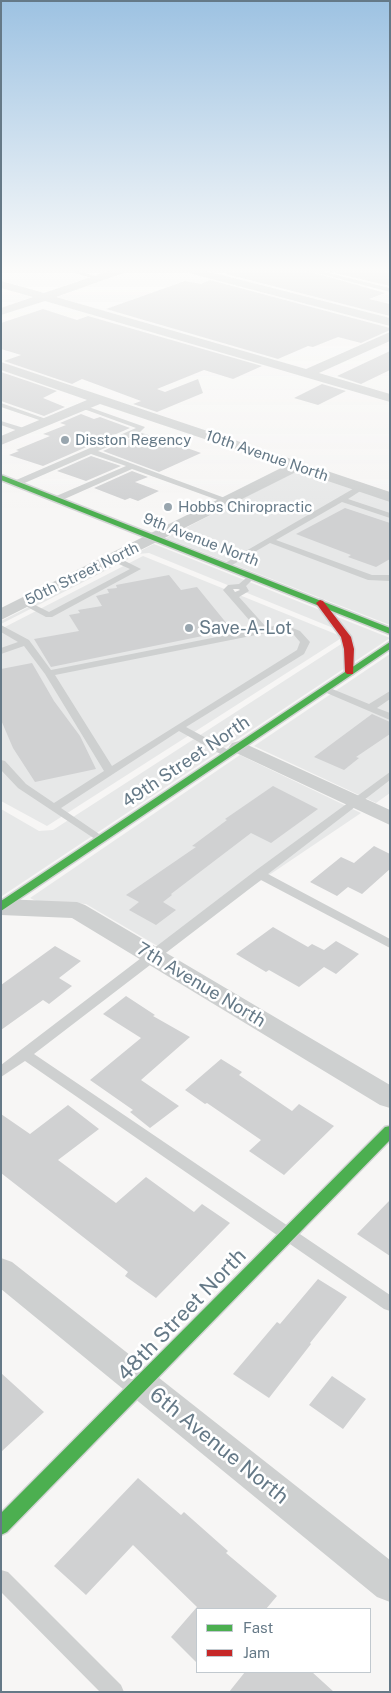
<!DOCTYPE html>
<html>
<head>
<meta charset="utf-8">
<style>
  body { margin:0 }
  #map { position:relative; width:391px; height:1693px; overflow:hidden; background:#f7f6f5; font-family:"Public Sans",sans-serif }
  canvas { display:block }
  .frame { position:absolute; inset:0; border:2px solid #657987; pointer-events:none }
  .legend { position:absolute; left:196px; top:1608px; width:175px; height:65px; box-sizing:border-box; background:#fff; border:1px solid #c1c9cf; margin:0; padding:6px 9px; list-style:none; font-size:15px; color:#657987 }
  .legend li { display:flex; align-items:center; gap:10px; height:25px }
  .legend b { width:25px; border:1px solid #c1c9cf }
</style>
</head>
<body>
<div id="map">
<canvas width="391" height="1693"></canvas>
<div class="frame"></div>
<ul class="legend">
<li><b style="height:6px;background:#4caf50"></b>Fast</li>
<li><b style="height:6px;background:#c62828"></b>Jam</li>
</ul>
</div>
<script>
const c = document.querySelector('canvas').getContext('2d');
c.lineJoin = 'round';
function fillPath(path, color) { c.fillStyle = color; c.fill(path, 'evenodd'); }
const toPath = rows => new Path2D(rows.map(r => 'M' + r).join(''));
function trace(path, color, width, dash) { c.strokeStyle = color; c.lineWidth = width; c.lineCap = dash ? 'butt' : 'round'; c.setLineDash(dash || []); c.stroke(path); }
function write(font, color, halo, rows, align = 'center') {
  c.font = font + ' "Public Sans",sans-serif'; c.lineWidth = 5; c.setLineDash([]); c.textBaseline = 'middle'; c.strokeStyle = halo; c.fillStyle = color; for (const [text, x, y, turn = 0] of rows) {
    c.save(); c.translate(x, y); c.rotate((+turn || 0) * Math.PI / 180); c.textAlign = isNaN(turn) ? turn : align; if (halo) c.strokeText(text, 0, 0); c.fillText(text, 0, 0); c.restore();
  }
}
fillPath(toPath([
  [298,470,390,501,390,625,166,538],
  [154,544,390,638,2,896,1,809,39,831,53,830,349,639,348,634,149,553,138,554,1,624,1,621],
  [143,556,343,637,47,826,1,801,1,629],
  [390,654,390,793,376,803,254,746],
  [240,755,361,813,161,948,86,904,36,901,30,898]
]), '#e7e8e8');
fillPath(toPath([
  [236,271,308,271,385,293,369,299,390,304,390,316,226,274],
  [327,271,390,271,390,286],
  [210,280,390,328,390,330,361,343,338,337,313,347,308,346,278,359,106,309,185,281,201,284],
  [43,309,77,320,88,316,262,366,233,379,204,370,157,389,165,392,198,379,203,393,157,412,133,404,141,401,82,379,72,384,4,361,21,355,1,349,1,323],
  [390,351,390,370,361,384,337,376],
  [1,372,57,391,43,398,65,407,44,416,1,401],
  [322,384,346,391,318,405,294,398],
  [81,414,94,419,100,417,130,428,43,466,9,455,19,451,16,450,50,436,43,434,66,425,60,423],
  [142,433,173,443,201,453,159,472,103,451],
  [91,456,121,466,86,481,57,471],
  [132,471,148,477,135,482,159,491,138,501,130,498,125,500,94,488],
  [345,508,390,523,390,559,376,567,348,557,351,555,296,534],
  [169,575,181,590,197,587,232,630,51,667,34,639,79,631,69,615,80,613,78,610,102,606,96,596,109,593,107,589,117,588,116,585],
  [32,663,54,701,80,736,96,769,35,782,13,748,1,720,1,669],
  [372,714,390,722,390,734,356,757,359,758,344,770,314,757],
  [273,786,318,809,271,843,251,833,171,894,172,895,163,902,176,910,156,925,129,910,139,902,126,895,196,847,192,846,227,820,225,819],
  [374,846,390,854,390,869,362,894,348,887,337,896,310,882,341,857,354,863],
  [273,927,308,947,312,944,324,950,336,941,359,954,336,974,324,967,299,987,269,970,266,972,236,954],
  [55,946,81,961,59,978,72,986,49,1004,43,1000,1,1030,1,985],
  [126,996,155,1015,153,1016,190,1037,141,1080,179,1106,150,1128,130,1112,133,1110,90,1080,141,1038,103,1014],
  [221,1059,242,1072,239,1075,292,1111,299,1104,334,1126,284,1175,249,1151,261,1140,207,1103,205,1104,185,1090],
  [68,1105,99,1129,58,1160,116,1203,146,1177,194,1212,202,1204,230,1223,156,1298,125,1276,128,1272,1,1173,1,1114,30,1134],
  [390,1200,390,1256,357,1234],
  [318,1279,347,1297,310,1343,311,1344,269,1398,233,1374,277,1322,280,1324],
  [1,1373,44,1412,1,1452],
  [332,1376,366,1399,343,1429,309,1405],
  [138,1478,181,1515,184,1512,228,1551,226,1553,277,1596,266,1609,199,1609,197,1608,197,1663,171,1637,197,1607,133,1545,86,1595,54,1566],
  [245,1672,312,1672,334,1692,229,1692]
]), '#d0d1d2');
const fast = toPath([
  [1,475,390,628,390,634,1,480,1,475],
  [390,642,390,649,1,911,1,901,390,642],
  [390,1126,390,1140,7,1532,1,1535,1,1513,385,1127,390,1126]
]);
const jam = toPath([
  [320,600,323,601,351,637,354,649,353,674,347,674,345,672,344,649,341,637,316,603,320,600]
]);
trace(fast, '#d2d3d4', 3);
trace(jam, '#d2d3d4', 3);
fillPath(toPath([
  [69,271,78,271,102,278,99,280,69,271],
  [310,271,319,271,390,288,390,292,310,271],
  [1,403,49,420,51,421,45,422,1,407,1,403],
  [83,405,145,427,138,434,98,451,233,501,226,503,132,469,60,501,54,501,54,497,126,466,91,454,20,485,14,485,14,481,136,428,81,408,80,407,83,405],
  [1,421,27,429,28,431,24,433,1,425,1,421],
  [358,486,365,488,348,499,390,513,390,518,342,502,276,540,372,575,390,575,390,581,368,580,270,543,227,568,224,569,220,566,358,486],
  [115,556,141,569,52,617,46,617,20,603,21,601,27,601,49,612,130,569,112,561,112,557,115,556],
  [252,573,256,576,246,586,249,591,239,597,266,627,285,625,300,631,310,642,304,654,186,727,232,752,233,754,232,756,224,756,179,731,61,808,105,838,107,840,101,843,18,788,1,770,1,760,5,761,26,784,54,803,104,771,45,674,24,646,1,654,1,648,18,642,1,632,1,625,29,640,51,670,257,629,223,590,228,585,239,584,252,573],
  [233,589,239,589,240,590,235,592,233,589],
  [281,630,294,635,300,642,297,650,112,766,55,675,281,630],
  [325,686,369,704,390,691,390,699,377,708,390,713,390,720,322,691,320,689,325,686],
  [390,772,390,780,268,874,390,939,390,948,261,880,34,1054,390,1295,390,1311,384,1309,25,1061,1,1077,1,1065,255,871,390,772],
  [1,1570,8,1572,121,1685,124,1692,100,1692,1,1592,1,1570]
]), '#ced0d0');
fillPath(toPath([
  [109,271,125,271,123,273,56,297,306,369,390,332,390,341,319,373,390,394,390,402,45,301,1,315,1,308,33,297,1,288,1,281,44,293,109,271],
  [187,271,206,271,390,318,390,326,189,273,187,271],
  [1,362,390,492,390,502,298,471,1,620,1,608,285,466,100,404,1,445,1,436,87,400,1,370,1,362],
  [239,741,390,810,390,825,232,751,229,747,232,743,239,741],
  [1,899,77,902,85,905,390,1085,390,1108,380,1105,72,918,1,915,1,899],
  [1,1258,12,1262,390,1560,390,1602,377,1597,1,1289,1,1258]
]), '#ced0d0');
fillPath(fast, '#4caf50');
fillPath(jam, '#c62828');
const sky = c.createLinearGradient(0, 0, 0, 508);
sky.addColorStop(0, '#9dc2e2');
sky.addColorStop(0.53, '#fbfbfa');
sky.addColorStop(1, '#fbfbfa00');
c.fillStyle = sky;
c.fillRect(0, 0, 391, 508);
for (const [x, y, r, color] of [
  [65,440,5,"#98a5ae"],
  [168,507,5,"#98a5ae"],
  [189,628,5,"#98a5ae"]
]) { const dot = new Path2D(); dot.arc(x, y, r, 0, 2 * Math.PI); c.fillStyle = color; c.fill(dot); trace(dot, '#fff', 2); }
write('15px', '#657987', '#fff', [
  ["Disston Regency",75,440],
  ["Hobbs Chiropractic",178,507]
], 'left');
write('15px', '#657987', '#fff', [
  ["10th Avenue North",267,456,19],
  ["9th Avenue North",201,540,21],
  ["50th Street North",82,574,-26]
]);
write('18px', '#657987', '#fff', [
  ["Save-A-Lot",199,628]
], 'left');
write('18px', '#657987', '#fff', [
  ["49th Street North",186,762,-34],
  ["7th Avenue North",201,985,31]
]);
write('21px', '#657987', '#fff', [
  ["48th Street North",182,1315,-46],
  ["6th Avenue North",219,1446,39]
]);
</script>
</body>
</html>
